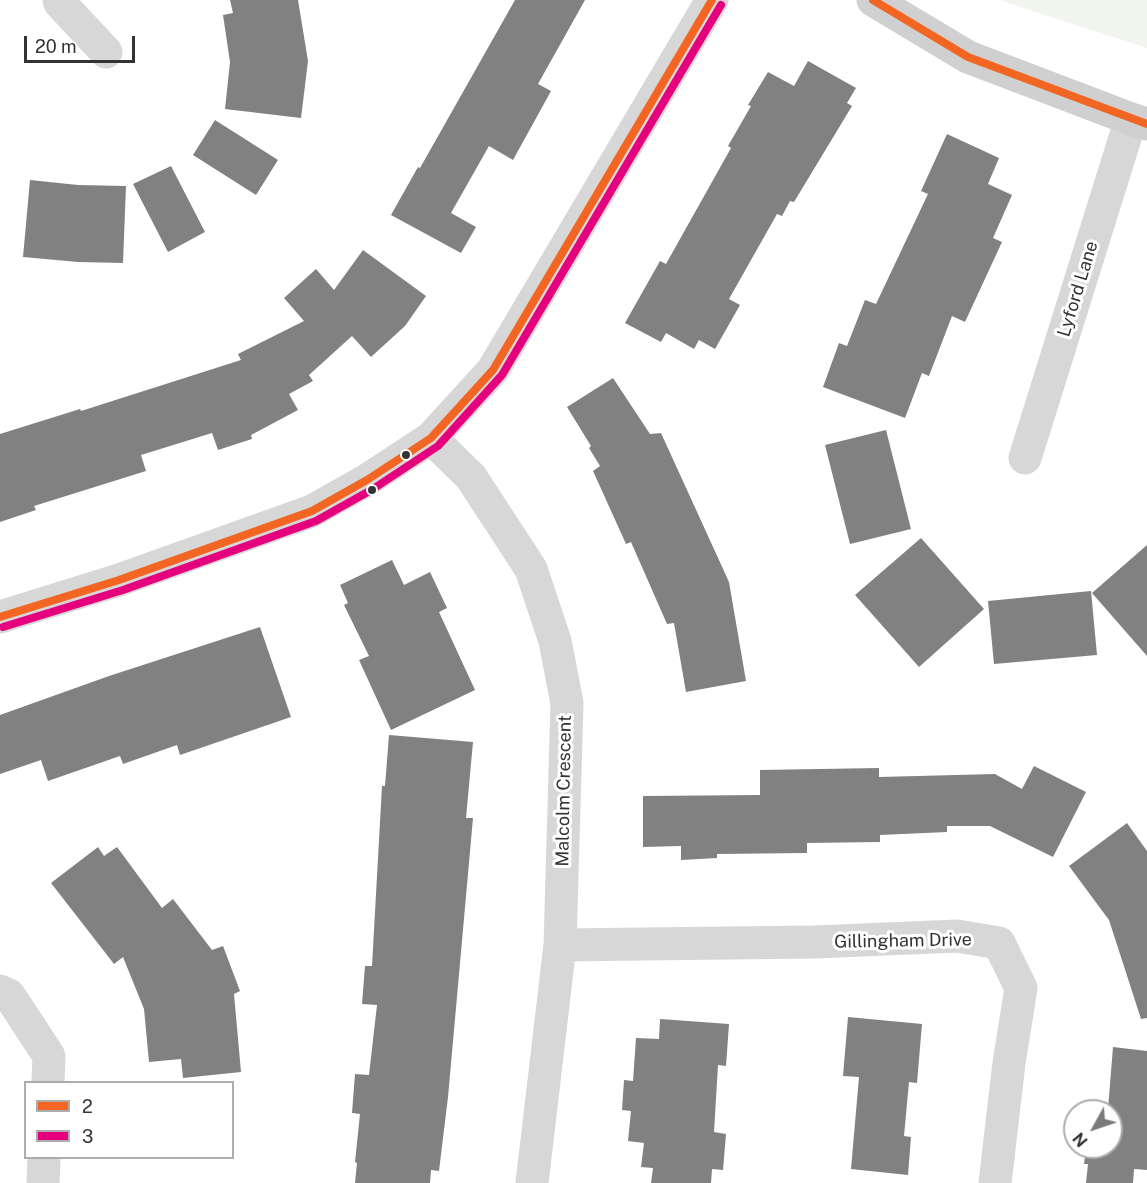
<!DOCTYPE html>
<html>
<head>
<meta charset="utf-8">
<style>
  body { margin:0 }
  #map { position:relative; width:1147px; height:1183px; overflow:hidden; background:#fff; font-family:"Public Sans",sans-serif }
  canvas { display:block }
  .legend { position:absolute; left:24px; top:1081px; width:210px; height:78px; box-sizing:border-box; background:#fff; border:2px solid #adadad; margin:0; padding:8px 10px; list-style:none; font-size:18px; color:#333 }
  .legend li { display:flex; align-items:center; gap:12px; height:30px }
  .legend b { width:30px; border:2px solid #adadad }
  .north { position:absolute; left:1063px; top:1099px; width:60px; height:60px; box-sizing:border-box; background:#fff; border:2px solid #adadad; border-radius:50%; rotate:230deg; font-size:16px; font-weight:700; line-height:24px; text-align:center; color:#333 }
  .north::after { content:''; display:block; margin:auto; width:21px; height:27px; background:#7a7a7a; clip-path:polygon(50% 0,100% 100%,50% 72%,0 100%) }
  .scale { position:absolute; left:24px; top:36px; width:111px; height:27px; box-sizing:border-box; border:3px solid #333; border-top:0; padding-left:8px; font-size:18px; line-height:21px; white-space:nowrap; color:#333; -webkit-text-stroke:4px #fff; paint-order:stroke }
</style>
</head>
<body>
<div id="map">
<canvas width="1147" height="1183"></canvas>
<ul class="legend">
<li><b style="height:8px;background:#f26522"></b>2</li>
<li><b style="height:8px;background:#e5007d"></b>3</li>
</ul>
<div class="north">N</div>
<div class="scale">20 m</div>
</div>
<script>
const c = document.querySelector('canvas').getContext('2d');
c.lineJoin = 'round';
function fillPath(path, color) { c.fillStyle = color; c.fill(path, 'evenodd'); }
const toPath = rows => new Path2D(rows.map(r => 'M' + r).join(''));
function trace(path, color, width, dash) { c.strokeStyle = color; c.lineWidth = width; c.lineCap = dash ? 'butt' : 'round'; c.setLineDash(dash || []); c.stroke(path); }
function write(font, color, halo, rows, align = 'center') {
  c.font = font + ' "Public Sans",sans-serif'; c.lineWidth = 6; c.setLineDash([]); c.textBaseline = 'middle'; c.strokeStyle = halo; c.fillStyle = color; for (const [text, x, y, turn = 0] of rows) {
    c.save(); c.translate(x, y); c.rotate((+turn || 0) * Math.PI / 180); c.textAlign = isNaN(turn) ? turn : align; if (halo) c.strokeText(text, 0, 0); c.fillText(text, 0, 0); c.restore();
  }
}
fillPath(toPath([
  [1001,0,1147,0,1147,48,1002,1]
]), '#f1f5ed');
fillPath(toPath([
  [230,0,298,0,308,61,301,118,225,109,230,62,223,15,233,13],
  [515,0,585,0,538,84,551,91,513,160,489,146,451,213,476,227,461,253,391,215,418,167,420,168],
  [808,61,856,88,847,103,852,106,794,202,790,201,782,216,777,214,729,299,740,305,715,349,699,340,694,349,666,333,661,342,625,323,660,261,666,264,731,148,728,146,751,106,748,105,768,72,794,86],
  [215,120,278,160,256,195,193,155],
  [947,134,999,158,988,184,1012,195,993,238,1002,242,965,322,952,316,929,376,922,373,905,418,823,387,839,343,847,346,865,300,876,304,928,194,921,191],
  [171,166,205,232,168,252,133,184],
  [30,180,78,185,126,186,123,263,78,262,23,257],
  [363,250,426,296,405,326,371,357,352,336,309,375,313,381,289,394,298,410,251,435,252,439,218,450,212,433,141,455,146,471,34,506,36,510,0,522,0,434,80,409,81,411,241,360,238,354,304,321,284,298,316,269,334,290],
  [613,378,650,434,661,433,729,582,746,681,686,692,674,623,667,624,631,542,626,544,593,471,600,466,589,448,591,446,567,407],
  [886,430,911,529,850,544,825,445],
  [921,538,984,609,919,667,855,595],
  [1147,545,1147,656,1092,593],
  [392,560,404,585,430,572,447,608,439,612,475,690,391,730,359,660,369,656,344,605,348,603,340,585],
  [1091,591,1097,655,994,664,988,601],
  [260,627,291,717,180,755,177,745,123,764,120,756,48,781,41,760,0,774,0,715,109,676],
  [389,735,473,742,466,818,473,818,448,1097,439,1171,431,1170,430,1183,355,1183,357,1163,355,1162,360,1114,352,1113,355,1074,369,1075,377,1005,362,1004,365,966,372,966,382,786,385,786],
  [1034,766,1086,792,1053,857,990,826,947,826,947,832,880,835,880,842,807,843,807,853,717,854,717,858,681,860,681,846,643,847,643,796,760,795,760,770,879,768,879,777,995,774,1022,789],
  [1127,823,1147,851,1147,1018,1141,1019,1109,920,1069,866],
  [98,847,104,856,117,847,162,908,173,899,212,950,223,946,240,991,234,994,241,1072,183,1078,181,1059,149,1062,144,1009,123,957,114,964,51,883],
  [848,1017,922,1024,917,1083,909,1082,904,1136,911,1137,908,1175,851,1169,859,1077,843,1076],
  [660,1019,729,1024,726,1066,718,1065,714,1132,726,1134,723,1170,712,1169,711,1183,651,1183,653,1168,641,1167,644,1143,628,1141,631,1111,622,1110,624,1080,633,1081,636,1038,659,1039],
  [1113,1047,1147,1051,1147,1170,1134,1169,1133,1183,1086,1183,1088,1164,1084,1164,1086,1147,1111,1147,1111,1111,1089,1111,1090,1107,1108,1109]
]), '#818181');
trace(toPath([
  [59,0,60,3,106,52],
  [431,438,471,477,531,569,555,641,567,703,560,945,532,1183],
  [1025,458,1131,119],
  [0,617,119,580,312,511,367,480,431,438,493,370,712,0],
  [560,945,814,942,957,936,999,943,1021,988,1009,1063,995,1183],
  [0,991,9,995,49,1056,48,1082],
  [43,1183,44,1158]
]), '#d7d7d7', 33);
trace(toPath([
  [873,0,968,57,1131,119,1147,124]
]), '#d0d0d0', 33);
trace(toPath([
  [873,0,968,57,1147,124],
  [0,617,119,580,312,511,367,480,431,438,493,370,712,0]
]), '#f26522', 8);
trace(toPath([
  [3,627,123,590,316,521,373,489,438,446,502,375,721,5]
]), '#e5007d', 8);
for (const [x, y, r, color] of [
  [406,455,5,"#333"],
  [372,490,5,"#333"]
]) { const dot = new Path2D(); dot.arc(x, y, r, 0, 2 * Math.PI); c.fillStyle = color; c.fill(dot); trace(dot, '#fff', 2); }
write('18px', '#333', '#fff', [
  ["Lyford Lane",1078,289,-73],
  ["Malcolm Crescent",564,791,-89],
  ["Gillingham Drive",903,941,-1]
]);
</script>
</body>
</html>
